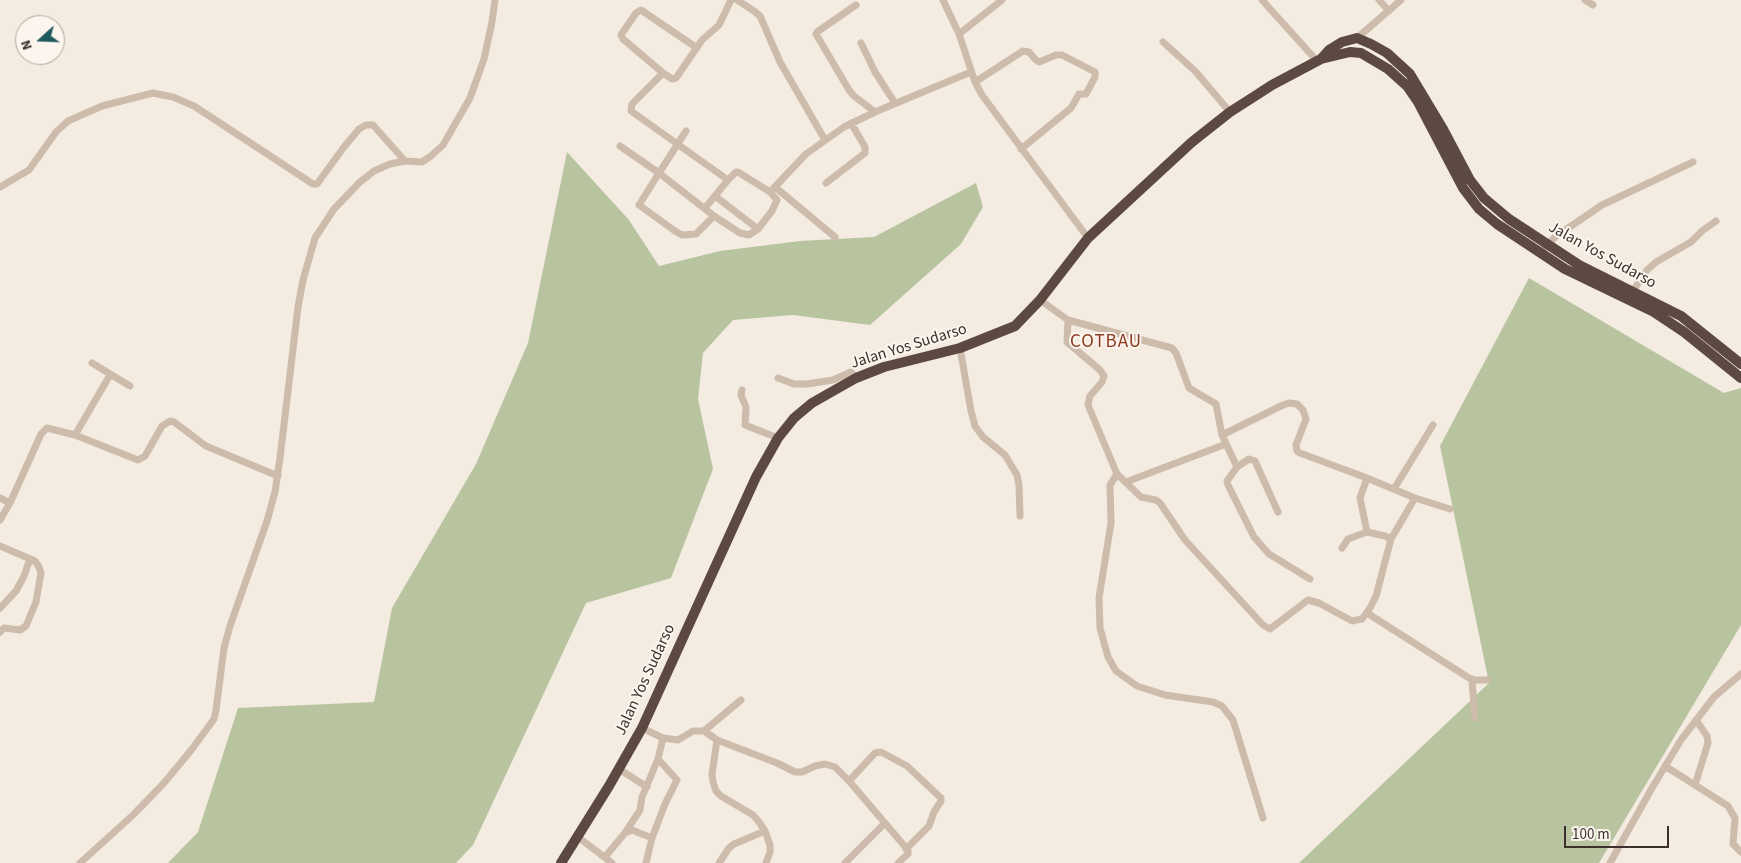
<!DOCTYPE html>
<html>
<head>
<meta charset="utf-8">
<style>
  body { margin:0 }
  #map { position:relative; width:1741px; height:863px; overflow:hidden; background:#f4ebe1; font-family:"Source Sans 3",sans-serif }
  canvas { display:block }
  .north { position:absolute; left:15px; top:15px; width:50px; height:50px; box-sizing:border-box; background:#fbf5ee; border:1px solid #aea6a0; border-radius:50%; rotate:250deg; font-size:14px; font-weight:700; line-height:20px; text-align:center; color:#3b302b }
  .north::after { content:''; display:block; margin:auto; width:18px; height:22px; background:#1f5a5e; clip-path:polygon(50% 0,100% 100%,50% 72%,0 100%) }
  .scale { position:absolute; left:1564px; top:826px; width:105px; height:22px; box-sizing:border-box; border:2px solid #3b302b; border-top:0; padding-left:6px; font-size:15px; line-height:18px; white-space:nowrap; color:#3b302b; -webkit-text-stroke:4px #fbf5ee; paint-order:stroke }
</style>
</head>
<body>
<div id="map">
<canvas width="1741" height="863"></canvas>
<div class="north">N</div>
<div class="scale">100 m</div>
</div>
<script>
const c = document.querySelector('canvas').getContext('2d');
c.lineJoin = 'round';
function fillPath(path, color) { c.fillStyle = color; c.fill(path, 'evenodd'); }
const toPath = rows => new Path2D(rows.map(r => 'M' + r).join(''));
function trace(path, color, width, dash) { c.strokeStyle = color; c.lineWidth = width; c.lineCap = dash ? 'butt' : 'round'; c.setLineDash(dash || []); c.stroke(path); }
function write(font, color, halo, rows, align = 'center') {
  c.font = font + ' "Source Sans 3",sans-serif'; c.lineWidth = 4; c.setLineDash([]); c.textBaseline = 'middle'; c.strokeStyle = halo; c.fillStyle = color; for (const [text, x, y, turn = 0] of rows) {
    c.save(); c.translate(x, y); c.rotate((+turn || 0) * Math.PI / 180); c.textAlign = isNaN(turn) ? turn : align; if (halo) c.strokeText(text, 0, 0); c.fillText(text, 0, 0); c.restore();
  }
}
fillPath(toPath([
  [567,152,629,220,659,266,720,251,800,241,874,237,976,183,983,207,961,244,870,325,793,315,733,320,703,353,698,399,713,469,671,578,586,603,473,845,456,863,168,863,198,832,238,708,374,702,392,608,476,464,528,343],
  [1529,278,1724,393,1741,388,1741,625,1599,863,1299,863,1489,683,1440,446]
]), '#b8c4a0');
trace(toPath([
  [737,0,754,11,760,16,780,62,825,140],
  [943,0,959,34,975,82,982,95,1088,238],
  [1262,0,1317,61],
  [1379,0,1389,11],
  [1585,0,1593,5],
  [856,5,817,32,816,34,849,90,854,96,875,112],
  [959,34,1002,0],
  [1357,38,1401,0],
  [1163,42,1195,71,1230,112],
  [861,43,875,72,895,103],
  [697,48,641,10,636,13,621,35,623,39,663,73,672,79,676,78,702,40,719,25,731,0],
  [663,73,632,104,631,111,728,180],
  [975,82,1023,51,1029,52,1035,59,1039,62,1056,55,1062,55,1095,72,1095,77,1086,94,1079,94,1071,108,1021,149],
  [686,131,659,173,714,216,740,233,749,235,758,229,772,211,777,200,770,192,738,172,736,172,728,180,705,208],
  [620,146,659,173,639,205,675,231,682,235,696,234,714,216],
  [826,183,865,153,865,147,851,123],
  [0,187,29,170,56,132,68,121,102,106,153,93,173,97,194,106,313,184,317,184,344,147,359,129,366,125,373,125,405,161],
  [775,187,835,237],
  [770,192,806,154,844,127,875,112,971,72],
  [715,196,758,229],
  [1541,252,1555,237,1602,205,1693,162],
  [1633,291,1647,270,1656,262,1691,242,1702,231,1716,221],
  [1040,300,1068,320,1172,348,1176,353,1189,388,1216,404,1222,435,1237,467],
  [1068,320,1067,342,1100,370,1104,376,1102,382,1090,396,1088,405,1117,474,1110,485,1111,523,1099,598,1100,628,1108,657,1116,671,1137,686,1165,695,1213,702,1222,706,1233,720,1263,818],
  [960,348,971,411,975,426,983,437,1005,455,1017,475,1019,485,1020,516],
  [92,363,130,386],
  [778,378,794,384,807,384,833,380,851,372,856,378],
  [742,390,741,395,746,407,745,425,778,438],
  [75,435,110,375],
  [1222,435,1283,405,1289,403,1297,404,1303,410,1306,419,1296,445,1297,451,1300,453,1367,478,1415,498,1450,509],
  [1117,474,1141,497,1156,500,1160,503,1185,540,1263,625,1270,629,1308,600,1319,603,1352,621,1362,619,1370,608,1376,596,1391,539,1415,498],
  [1367,478,1360,498,1367,532],
  [1126,482,1226,444],
  [1394,489,1433,425],
  [0,498,10,503,41,434,47,428,75,435,138,460,145,456,162,426,170,421,174,422,206,446,278,476],
  [1278,512,1255,461,1249,459,1237,467,1227,481,1228,485,1254,537,1269,554,1310,579],
  [0,520,10,503],
  [0,546,35,561,39,567,41,573,36,602,26,626,20,630,4,628,0,632],
  [1342,548,1348,539,1367,532,1385,536,1391,539],
  [0,608,16,591,24,576,30,559],
  [1367,613,1469,678,1476,680,1487,680],
  [1472,680,1475,718],
  [642,728,663,738,678,740,693,731,704,731,741,700],
  [704,731,717,740,777,763,795,772,802,772,815,766,825,764,835,767,849,781,908,850,908,854,898,863],
  [717,740,712,774,713,782,716,791,721,796,753,815,759,822,765,831,770,845,770,852,766,863],
  [1665,766,1728,806,1735,818,1733,844,1741,852],
  [619,769,647,787],
  [849,781,875,753,881,752,907,766,941,798,941,801,934,812,929,826,906,849],
  [1695,785,1708,743,1707,736,1696,720],
  [625,833,632,830,652,838],
  [578,837,612,863],
  [605,857,625,833,640,810,642,797,658,759,663,738],
  [80,863,133,815,164,783,192,749,214,719,216,710,224,648,230,626,267,521,275,492,280,458,298,307,303,280,315,238,334,209,360,182,374,171,390,164,405,161,422,162,431,156,443,145,470,98,484,59,492,22,495,0],
  [646,863,652,838,665,804,677,780,658,759],
  [719,863,729,848,734,844,765,831],
  [845,863,885,823],
  [1610,863,1652,788,1681,740,1714,697,1741,674]
]), '#cdbbac', 7);
trace(toPath([
  [1321,59,1329,50,1342,42,1357,38,1371,44,1387,53,1410,74,1443,129,1470,180,1484,198,1509,219,1579,265,1681,316,1741,364],
  [561,863,609,786,642,728,756,477,778,438,794,418,812,403,856,378,884,367,960,348,1015,326,1040,300,1088,238,1192,142,1230,112,1255,96,1272,85,1321,59,1350,52,1361,53,1388,69,1407,86,1418,102,1463,188,1479,209,1497,224,1565,269,1654,312,1684,332,1741,378]
]), '#5c4a42', 10);
write('16px', '#3b302b', '#fbf5ee', [
  ["Jalan Yos Sudarso",1602,256,29],
  ["Jalan Yos Sudarso",909,347,-17],
  ["Jalan Yos Sudarso",646,680,-65]
]);
c.letterSpacing = '1px';
write('19px', '#8c3b22', '#fbf5ee', [
  ["COTBAU",1106,343]
]);
c.letterSpacing = '0px';
</script>
</body>
</html>
